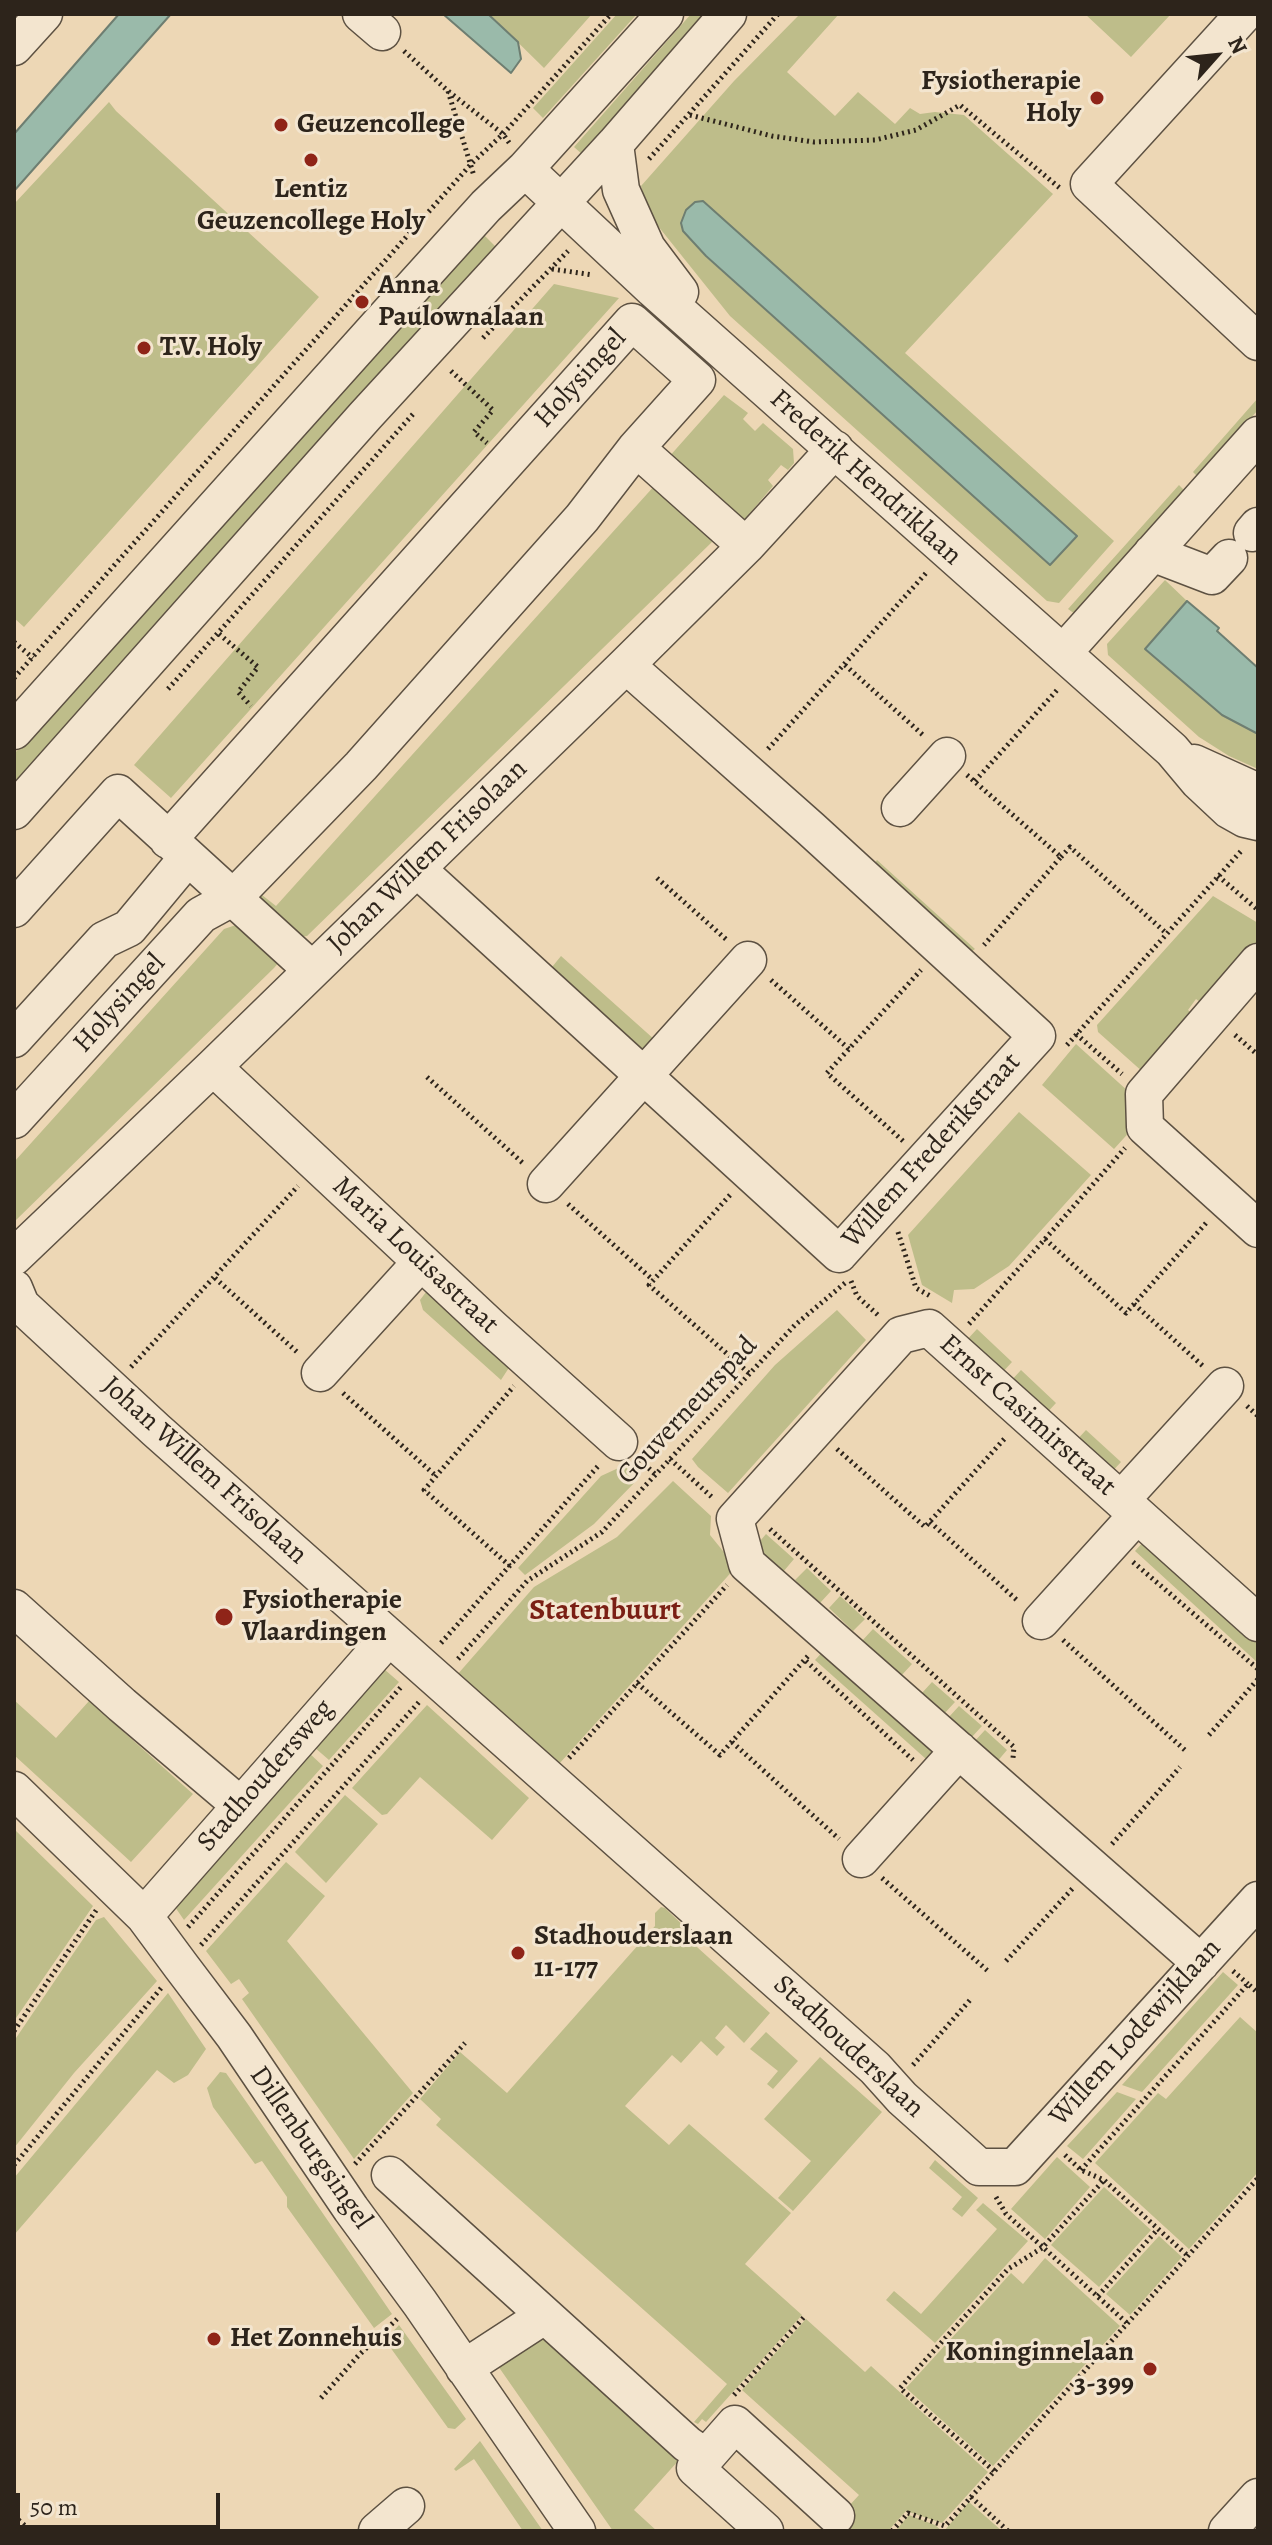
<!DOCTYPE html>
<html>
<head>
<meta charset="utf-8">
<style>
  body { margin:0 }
  #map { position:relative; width:1272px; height:2545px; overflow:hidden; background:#edd7b5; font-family:Alegreya,serif }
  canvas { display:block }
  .frame { position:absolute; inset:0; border:16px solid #2d241b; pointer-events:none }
  .north { position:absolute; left:1176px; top:16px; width:80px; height:80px; -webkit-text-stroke:6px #f3e5cf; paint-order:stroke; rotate:63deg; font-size:22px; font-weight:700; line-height:32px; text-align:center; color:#2d241b }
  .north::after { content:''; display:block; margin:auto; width:28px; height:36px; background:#2d241b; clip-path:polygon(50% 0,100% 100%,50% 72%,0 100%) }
  .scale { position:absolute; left:16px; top:2493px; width:204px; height:36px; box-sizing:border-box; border:4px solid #2d241b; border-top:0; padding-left:10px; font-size:24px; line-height:28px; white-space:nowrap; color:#2d241b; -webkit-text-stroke:6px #f3e5cf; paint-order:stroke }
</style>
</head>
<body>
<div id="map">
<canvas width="1272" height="2545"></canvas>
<div class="frame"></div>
<div class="north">N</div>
<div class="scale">50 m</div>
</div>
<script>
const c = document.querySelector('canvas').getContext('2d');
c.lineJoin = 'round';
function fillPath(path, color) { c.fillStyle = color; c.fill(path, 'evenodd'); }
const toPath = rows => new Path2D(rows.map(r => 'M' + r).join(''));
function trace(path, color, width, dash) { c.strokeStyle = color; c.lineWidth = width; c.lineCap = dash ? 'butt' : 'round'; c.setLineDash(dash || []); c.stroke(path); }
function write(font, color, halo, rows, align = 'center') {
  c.font = font + ' Alegreya,serif'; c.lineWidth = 6; c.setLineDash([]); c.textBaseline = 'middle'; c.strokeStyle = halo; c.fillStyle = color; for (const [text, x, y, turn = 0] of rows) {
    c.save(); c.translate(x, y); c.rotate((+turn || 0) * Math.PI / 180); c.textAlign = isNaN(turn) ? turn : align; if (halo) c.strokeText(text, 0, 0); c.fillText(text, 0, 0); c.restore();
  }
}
fillPath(toPath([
  [489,14,592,14,544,68],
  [617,14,637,14,543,118,533,108],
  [691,14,708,14,583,155,574,147],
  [800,14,839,14,787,72,835,116,858,92,895,124,910,108,920,114,935,112,964,115,1053,194,905,353,1114,541,1059,603,1047,601,730,316,650,216,641,186,734,81],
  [703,201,1076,536,1050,565,706,257,683,231],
  [1085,14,1171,14,1131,57],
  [109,102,116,111,319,297,24,627,14,618,14,204],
  [483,234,497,248,14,787,14,754],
  [554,284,619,298,171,798,134,765],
  [724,395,748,413,743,419,755,431,763,423,793,449,794,463,788,470,781,465,768,480,773,486,745,519,734,517,668,458],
  [1258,398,1258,410,1198,477,1193,472],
  [656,484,706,528,712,542,307,936,300,937,257,900,262,895,276,906],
  [1179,485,1185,491,1075,614,1068,609],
  [1165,580,1187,601,1145,649,1222,715,1258,734,1258,769,1229,756,1199,737,1108,655,1107,644],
  [877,860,975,949,968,954,872,867],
  [1213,896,1258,923,1258,946,1204,1005,1196,999,1188,1010,1195,1016,1144,1073,1098,1032,1097,1025],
  [236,925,248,929,279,962,274,968,14,1222,14,1162,224,929],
  [561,956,655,1040,641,1056,548,972],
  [1076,1044,1129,1092,1134,1127,1114,1149,1042,1085],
  [1019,1112,1091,1175,1009,1266,974,1289,954,1290,952,1303,922,1285,908,1235],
  [429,1288,512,1363,501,1380,423,1310,420,1300],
  [837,1310,866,1340,728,1493,698,1467,692,1459,775,1365],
  [977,1329,1012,1362,1000,1375,965,1342],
  [1021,1370,1056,1403,1044,1416,1009,1383],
  [1086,1430,1121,1462,1109,1475,1074,1443],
  [625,1465,640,1477,594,1524,525,1575,518,1568,601,1476],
  [673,1481,711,1516,710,1535,736,1567,559,1764,457,1675,534,1587,617,1537],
  [766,1534,794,1559,783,1572,755,1547],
  [1145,1540,1258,1642,1258,1663,1135,1551],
  [807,1568,831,1591,820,1603,795,1580],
  [840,1596,865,1619,853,1631,829,1608],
  [873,1629,912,1664,900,1677,861,1642],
  [828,1646,938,1745,926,1759,815,1660],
  [384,1669,399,1682,329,1760,314,1747],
  [932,1682,955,1702,943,1715,921,1694],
  [14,1700,56,1738,89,1701,193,1794,131,1862,14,1755],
  [427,1705,529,1798,492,1840,420,1777,387,1814,382,1815,352,1788],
  [959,1706,982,1726,971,1738,948,1718],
  [985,1730,1007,1750,996,1763,973,1743],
  [308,1752,323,1766,184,1920,175,1907],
  [345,1795,378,1824,326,1883,295,1852],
  [14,1829,93,1906,14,2021],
  [286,1862,325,1896,287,1941,413,2093,354,2159,242,1999,249,1993,239,1979,231,1984,206,1951],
  [661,1907,665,1908,691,1933,687,1938,770,2013,744,2043,726,2025,715,2038,725,2047,717,2056,701,2041,681,2063,672,2055,625,2106,669,2145,689,2124,791,2213,745,2264,802,2315,706,2422,702,2419,698,2424,694,2422,727,2384,436,2125,441,2119,420,2099,460,2052,507,2093,655,1926,655,1913],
  [104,1917,157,1981,74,2073,14,2148,14,2041,96,1920],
  [1223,1972,1238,1985,1142,2092,1122,2085],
  [168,1993,206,2049,188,2075,174,2083,157,2070,14,2235,14,2178],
  [1240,2017,1258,2033,1258,2172,1189,2249,1095,2163,1158,2093,1166,2099],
  [766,2032,798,2061,773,2089,767,2084,778,2071,750,2049],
  [820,2057,882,2112,793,2211,778,2198,811,2161,764,2119],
  [220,2072,226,2073,247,2103,392,2314,374,2328,287,2207,287,2197,262,2161,255,2164,213,2107,207,2088],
  [1117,2092,1136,2099,1083,2159,1067,2146],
  [1057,2157,1090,2187,1045,2239,1011,2209],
  [935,2160,978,2198,962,2217,952,2209,962,2197,929,2168],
  [1104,2187,1151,2230,1099,2287,1051,2245],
  [983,2203,1028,2241,935,2343,886,2300,894,2291,921,2314,997,2229,976,2210],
  [1159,2236,1182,2257,1130,2315,1106,2294],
  [1045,2258,1120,2326,993,2466,906,2388,1011,2273,1023,2284],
  [806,2319,865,2372,871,2366,988,2472,942,2523,906,2511,888,2531,826,2531,859,2495,742,2390],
  [399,2325,466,2419,455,2429,448,2428,385,2340],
  [541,2336,679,2460,634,2510,657,2531,613,2531,498,2366],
  [480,2441,543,2531,523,2531,474,2459,456,2471,454,2469],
  [969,2502,1002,2531,944,2531],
  [909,2515,935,2525,942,2531,899,2531,897,2529]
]), '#bebd8a');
const water = toPath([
  [119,14,171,14,14,191,14,134,119,14],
  [443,14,488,14,518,42,521,59,511,73,443,14],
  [703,201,1077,536,1050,565,706,256,683,231,681,223,686,210,695,202,703,201],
  [1187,601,1219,628,1217,631,1258,668,1258,734,1222,715,1145,649,1187,601]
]);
fillPath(water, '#9abaaa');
trace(water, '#6e7e71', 2);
const minor = toPath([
  [361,14,382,32],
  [1244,14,1089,184,1258,342],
  [14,47,44,14],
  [615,144,621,190,647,248,680,292],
  [525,169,653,289,1172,750,1198,781,1229,810,1245,819,1258,822],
  [636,448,746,546],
  [1252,533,1258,526],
  [1152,553,1212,576,1229,558],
  [1063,653,1258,435],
  [14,731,382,321,486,206,525,169,665,14],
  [1194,763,1258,792],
  [900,808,947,756],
  [14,811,365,416,615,144,728,14],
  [417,869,839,1254,1037,1036,811,829,626,665],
  [14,909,118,793,311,969],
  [1258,962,1144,1094,1145,1127,1258,1229],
  [14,1039,104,940,129,928,188,857],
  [213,1067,491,1327,619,1442],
  [14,1120,201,915,234,897,361,766,582,518,636,448,697,380,632,322,168,840],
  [546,1184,748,960],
  [14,1257,213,1067,626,665,746,546,835,449],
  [14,1288,21,1305,156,1430,875,2068,902,2098,979,2167,1015,2167,1258,1900],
  [320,1373,421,1262],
  [1121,1500,1225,1386],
  [14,1608,122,1705,240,1805],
  [1041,1621,1137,1515],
  [14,1790,144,1916,181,1966,234,2036,351,2209,420,2303,577,2531],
  [861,1859,959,1750],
  [144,1916,389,1637],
  [1201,1963,747,1564,735,1519,901,1335,929,1328,1258,1623],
  [390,2175,687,2444,706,2457,695,2468,765,2531],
  [464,2368,544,2316],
  [706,2457,735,2424,836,2516],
  [377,2531,406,2506],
  [1227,2531,1258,2497]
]);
trace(minor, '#5d5142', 39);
trace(toPath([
  [404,51,448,91,503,134,510,144],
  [448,91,474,176],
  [690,115,772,136,814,142,875,140,916,130,960,105,1061,189],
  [649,159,778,14],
  [552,269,593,275],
  [483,338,568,251],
  [451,371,493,410,474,432,487,443],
  [219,634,258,667,238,692,251,706],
  [14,642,33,658],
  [845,665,924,736],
  [14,678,472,163,503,134,611,14],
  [168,689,414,413],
  [768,749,927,572],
  [967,775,1061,857,984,945],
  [975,781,1058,689],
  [1061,857,1070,847,1166,933],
  [1218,876,1258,910],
  [657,878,728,941],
  [771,980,849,1049],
  [1076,1034,1122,1074],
  [1235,1035,1258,1055],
  [1067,1045,1242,850],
  [427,1077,525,1165],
  [903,1141,827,1073,921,970],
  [730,1195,649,1285,750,1374],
  [568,1204,653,1280],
  [898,1232,916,1288,932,1297],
  [1045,1239,1125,1148],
  [215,1278,297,1352],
  [851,1281,857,1296,879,1316],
  [1134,1304,1204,1367],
  [969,1324,1045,1239,1126,1313,1207,1222],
  [131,1367,298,1186],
  [343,1393,436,1476],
  [1247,1406,1258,1416],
  [837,1449,925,1527,1006,1437],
  [670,1459,714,1499],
  [640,1460,657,1476],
  [930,1522,1019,1602],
  [770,1529,1014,1747,1013,1758],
  [1133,1562,1258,1669],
  [510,1566,424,1490,514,1386],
  [1063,1640,1187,1752],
  [441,1643,599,1465],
  [458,1659,527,1581,602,1532,795,1325,845,1283],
  [806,1661,913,1760],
  [637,1683,720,1755,808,1656],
  [1209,1735,1258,1679],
  [732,1742,839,1839],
  [569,1758,727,1585],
  [1112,1844,1180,1767],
  [882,1878,989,1972],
  [188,1927,402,1686],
  [201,1945,419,1702],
  [1006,1961,1073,1888],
  [1233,1971,1248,1984],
  [14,2031,97,1909],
  [913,2065,970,2000],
  [1065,2155,1081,2170,1104,2180,1188,2256],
  [355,2164,465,2043],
  [14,2165,162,1987],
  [1081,2170,1248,1984,1258,1993],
  [996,2197,1006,2214,1127,2323],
  [1098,2296,1158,2229],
  [734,2395,804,2317],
  [321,2398,358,2356,397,2319],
  [994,2471,900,2388,1008,2269,1042,2248,1104,2180],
  [971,2497,1008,2531],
  [14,2516,31,2531],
  [892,2531,908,2513,945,2526,1258,2178]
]), '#2d241b', 5, [2, 4]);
trace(minor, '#f3e5cf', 36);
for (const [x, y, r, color] of [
  [1097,98,8,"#8f2418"],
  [281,125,8,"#8f2418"],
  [311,160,8,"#8f2418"],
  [362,302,8,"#8f2418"],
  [144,348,8,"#8f2418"],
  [224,1617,10,"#8f2418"],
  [518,1953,8,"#8f2418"],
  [214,2339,8,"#8f2418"],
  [1150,2369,8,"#8f2418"]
]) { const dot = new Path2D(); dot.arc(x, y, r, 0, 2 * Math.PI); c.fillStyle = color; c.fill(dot); trace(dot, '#f3e5cf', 3); }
write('bold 28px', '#2d241b', '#f3e5cf', [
  ["Fysiotherapie",1081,82,"right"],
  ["Holy",1081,114,"right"],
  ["Geuzencollege",297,125],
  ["Lentiz",311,190,"center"],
  ["Geuzencollege Holy",311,222,"center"],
  ["Anna",378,286],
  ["Paulownalaan",378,318],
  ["T.V. Holy",160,348],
  ["Fysiotherapie",242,1601],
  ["Vlaardingen",242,1633],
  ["Stadhouderslaan",534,1937],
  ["11-177",534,1969],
  ["Het Zonnehuis",230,2339],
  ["Koninginnelaan",1134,2353,"right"],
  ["3-399",1134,2385,"right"]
], 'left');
write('28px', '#2d241b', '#f3e5cf', [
  ["Holysingel",581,379,-48],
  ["Frederik Hendriklaan",865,478,42],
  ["Johan Willem Frisolaan",428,857,-44],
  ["Holysingel",120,1004,-48],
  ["Willem Frederikstraat",932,1151,-48],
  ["Maria Louisastraat",415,1256,43],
  ["Gouverneurspad",688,1411,-47],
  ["Ernst Casimirstraat",1027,1416,42],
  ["Johan Willem Frisolaan",204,1471,42],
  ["Stadhoudersweg",266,1776,-49],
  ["Willem Lodewijklaan",1136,2033,-48],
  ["Stadhouderslaan",848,2047,43],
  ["Dillenburgsingel",310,2148,55]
]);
write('bold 30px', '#7a1f14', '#f3e5cf', [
  ["Statenbuurt",605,1612]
]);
</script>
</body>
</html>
